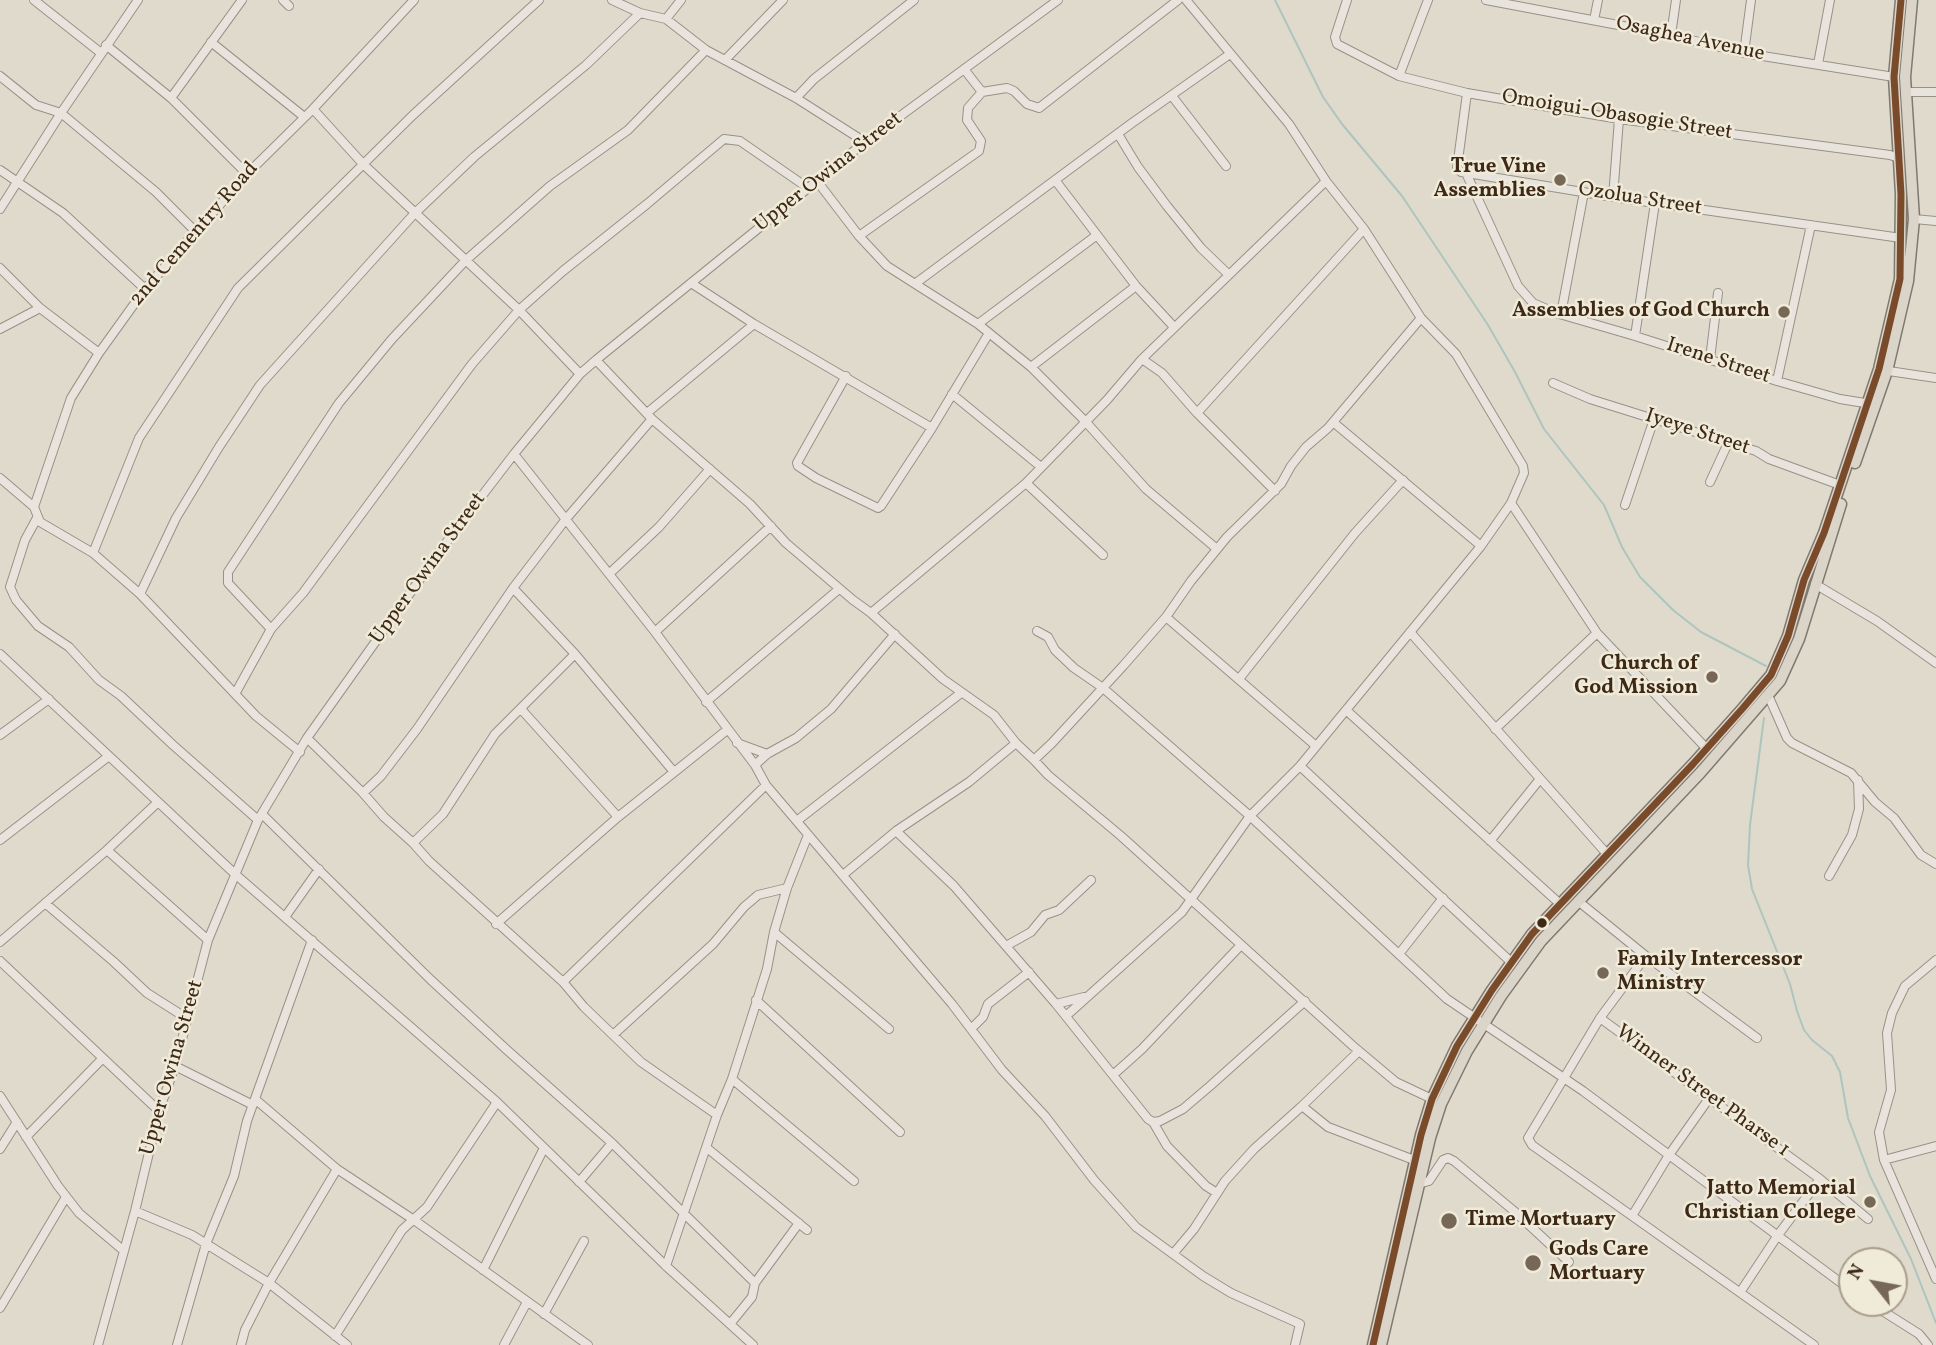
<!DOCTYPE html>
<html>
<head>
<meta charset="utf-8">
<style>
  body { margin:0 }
  #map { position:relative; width:1936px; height:1345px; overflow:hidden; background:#e0dacd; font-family:Vollkorn,serif }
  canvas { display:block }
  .north { position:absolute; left:1838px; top:1247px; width:70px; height:70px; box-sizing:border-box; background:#f0ead9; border:2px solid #a99d8b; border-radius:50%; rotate:301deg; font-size:19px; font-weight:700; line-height:28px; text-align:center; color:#3e2917 }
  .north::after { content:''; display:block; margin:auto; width:24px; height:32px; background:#776757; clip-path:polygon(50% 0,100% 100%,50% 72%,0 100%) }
</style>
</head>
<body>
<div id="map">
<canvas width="1936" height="1345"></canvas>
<div class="north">N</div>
</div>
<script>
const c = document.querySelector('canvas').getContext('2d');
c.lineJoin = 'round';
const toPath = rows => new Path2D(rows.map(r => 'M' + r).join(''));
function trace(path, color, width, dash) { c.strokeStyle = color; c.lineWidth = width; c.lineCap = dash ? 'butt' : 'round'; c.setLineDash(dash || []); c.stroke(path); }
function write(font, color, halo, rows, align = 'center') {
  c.font = font + ' Vollkorn,serif'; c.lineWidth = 5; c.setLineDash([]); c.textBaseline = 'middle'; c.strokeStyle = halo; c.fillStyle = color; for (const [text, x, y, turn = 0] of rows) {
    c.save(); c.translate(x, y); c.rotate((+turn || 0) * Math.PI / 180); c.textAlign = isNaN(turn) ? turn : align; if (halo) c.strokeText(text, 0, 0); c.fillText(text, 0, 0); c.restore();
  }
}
trace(toPath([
  [1275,0,1323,97,1342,124,1402,196,1488,325,1515,372,1544,429,1604,505,1622,547,1640,577,1673,610,1701,632,1766,666],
  [1764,718,1750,825,1748,865,1752,889,1790,984,1797,1011,1804,1030,1812,1040,1832,1056,1840,1072,1848,1118,1870,1176,1911,1259,1936,1323]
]), '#adc5be', 2);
const minor = toPath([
  [34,0,101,53],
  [283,0,289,6],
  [612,0,640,13,666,19,706,50,796,98,865,142],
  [1347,0,1335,37,1337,44,1399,76,1467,93,1619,119,1890,155,1899,158],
  [1486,0,1671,35,1744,53,1894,77],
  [666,19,681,0],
  [1594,20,1598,0],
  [1671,35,1676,0],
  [211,42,303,116],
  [106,45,171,98,247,174],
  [1744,53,1751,0],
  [725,60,783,0],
  [1818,64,1830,0],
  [964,69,982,92],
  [0,76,36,105,61,113,156,192,196,232],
  [1399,76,1428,0],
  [1905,92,1936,92],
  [1467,93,1457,168,1461,172,1613,197,1901,238],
  [1172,96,1226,166],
  [171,98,242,0],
  [796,98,814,79,914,0],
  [313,109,363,164,519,310,580,374],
  [1118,134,1138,167,1167,206,1201,248,1228,274],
  [0,170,63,213,145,289],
  [1466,173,1518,286,1533,303,1556,313,1635,336,1777,381,1840,399,1871,404],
  [1055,180,1136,286,1174,327],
  [817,181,859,236,887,266,978,324,1031,367,1085,421,1146,489,1217,549],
  [1613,197,1619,119],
  [0,209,61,113,138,0],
  [1914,219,1936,221],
  [859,236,979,151,981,141,967,120,968,108,982,92,1007,88,1014,91,1027,104,1039,108,1178,0],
  [0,268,40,308,99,353],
  [691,283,754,324,932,428],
  [916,283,1132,123,1230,54],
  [1561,314,1584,192],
  [978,324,1097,235],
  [0,329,40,308],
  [1635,336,1655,203],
  [1142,359,1162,373,1197,413,1275,491],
  [1710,359,1718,293],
  [596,360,652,419,750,504,786,543,853,600,871,613,943,679,994,715,1016,743],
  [1031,367,1136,286],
  [1882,370,1936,378],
  [846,376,797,463,798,466,816,478,878,508,881,506,932,428,989,333],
  [1777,381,1811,225],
  [1553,383,1590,399,1756,451,1769,459,1840,485],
  [952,394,1041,467],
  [647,413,754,324],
  [1197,413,1364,229],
  [1333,422,1481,546],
  [514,454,655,632,755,765,766,785,952,1004,1002,1070,1045,1116,1094,1180,1136,1227,1203,1276,1231,1293,1300,1324,1295,1345],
  [0,478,34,507,40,522,93,553,140,594,256,716,300,752],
  [1710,482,1728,443],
  [1026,483,1107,400,1142,359,1326,181],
  [1511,503,1597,633,1707,749],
  [1625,505,1654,419],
  [34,507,71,398,99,353,145,289,247,174,313,109,414,0],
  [37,518,25,540,10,587,16,600,38,626,69,647,99,680,121,696,173,745,258,820],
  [93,553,139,438,238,288,413,115,539,0],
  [609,574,659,527,710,469],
  [1815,584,1877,621,1936,663],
  [513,588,575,654,674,772],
  [140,594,176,518,219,447,260,385,414,214,474,157,586,65,640,13],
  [871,613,1026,483,1103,555],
  [1166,617,1316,746],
  [271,629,228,583,228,572,339,403,392,339,465,261,550,186,628,130,706,50],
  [1037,631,1048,637,1055,650,1074,668,1103,688,1250,816,1447,999,1583,1091,1852,1291],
  [655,632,771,526],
  [1410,632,1607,854],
  [0,654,235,874,497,1102,666,1266,753,1345],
  [1239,679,1355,533,1403,480],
  [235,694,271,629,303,593,472,364,519,310,563,271,647,204,724,139,740,141,808,188],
  [1768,695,1787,738,1792,743,1851,773,1875,802,1894,818,1921,855,1936,864],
  [706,702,839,589],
  [521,709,618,817],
  [1346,710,1559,903],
  [1495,729,1597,633],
  [0,735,49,699],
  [307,738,363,793,381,776,417,729,513,588,566,519,652,419],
  [737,743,767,754],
  [1034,760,1048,775,1121,836,1353,1046,1396,1082,1432,1099],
  [755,765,767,754,796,738,831,709,895,634],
  [1300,766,1511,962],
  [363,793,384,817,413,843,429,861,563,982,584,1007,641,1062,717,1115],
  [262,814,431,980,507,1050,612,1143,579,1182],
  [798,820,961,693],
  [896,831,954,886,1056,1004,1148,1119,1153,1122,1160,1121,1183,1109,1210,1086,1305,1001],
  [0,840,109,756],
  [1490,841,1540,779],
  [413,843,443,814,495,734,575,654],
  [107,850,157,803],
  [843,875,896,831,969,782,1016,743,1034,760,1052,743,1123,666,1166,617,1191,581,1227,537,1281,484,1291,466,1306,447,1328,428,1421,318],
  [1829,876,1852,835,1859,809,1858,780],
  [1578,901,1646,956,1757,1038],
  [45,903,114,962,147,993,188,1019],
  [285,917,319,869],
  [496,924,618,817,727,730],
  [774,932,889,1029],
  [0,942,107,850,208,940],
  [1006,946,1031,932,1045,915,1059,910,1091,880],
  [1399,954,1443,898],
  [1646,956,1600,1018,1528,1138,1532,1145,1814,1345],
  [1936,960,1905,986,1892,1013,1887,1033,1891,1090,1879,1132,1884,1160,1936,1279],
  [0,961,159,1111],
  [563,982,766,785],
  [756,1000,900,1132],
  [1056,1004,1084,997],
  [1066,1016,1182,912,1250,816,1300,766,1481,546,1511,503,1524,473,1523,466,1456,354,1421,318,1364,229,1326,181,1289,124,1186,0],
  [1600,1018,1820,1179,1868,1219],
  [971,1029,983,1017,988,1004,1029,972],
  [613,1035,713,944,744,907,758,895,787,888],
  [175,1066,253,1105],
  [1113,1075,1142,1049,1241,945],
  [732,1079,854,1181],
  [0,1096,58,1186,79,1213,124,1251],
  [255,1099,337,1169,414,1220,588,1345],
  [1302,1106,1328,1127,1414,1160],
  [1153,1122,1167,1146,1206,1186,1217,1193],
  [26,1137,102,1059],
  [612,1143,755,1283,752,1297,730,1324],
  [707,1148,807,1230],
  [0,1149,17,1122],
  [1884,1160,1936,1146],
  [1418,1184,1429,1181,1443,1160,1448,1158,1454,1161,1514,1211,1569,1262],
  [135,1211,192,1235,269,1283,347,1345],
  [1632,1216,1669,1155,1710,1097],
  [1173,1254,1194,1229,1225,1181,1254,1149,1302,1106,1359,1051],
  [666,1266,717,1115,732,1079,767,969,774,932,787,888,808,835],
  [483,1270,544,1148],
  [755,1283,799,1223],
  [1741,1291,1778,1235,1820,1179],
  [1870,1303,1919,1334,1928,1345],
  [0,1308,66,1197],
  [544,1314,584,1241],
  [335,1336,402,1230,427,1207,497,1102],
  [98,1345,135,1211,159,1111,175,1066,208,940,258,820,307,738,445,544,514,454,580,374,596,360,865,142,1058,0],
  [177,1345,206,1244,234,1176,247,1121,312,940],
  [241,1345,245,1330,269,1283,337,1169],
  [504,1345,527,1302]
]);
const major = toPath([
  [1855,463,1887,371,1908,281,1914,219,1905,77,1912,0],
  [1373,1345,1421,1135,1432,1099,1457,1046,1492,990,1532,934,1693,764,1743,708,1771,675,1788,636,1804,580,1824,533,1879,369,1900,279,1901,194,1894,77,1901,0],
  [1381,1345,1430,1138,1441,1104,1467,1051,1501,996,1541,941,1701,772,1780,681,1799,639,1841,504]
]);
trace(minor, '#979187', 10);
trace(major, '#807970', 13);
trace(minor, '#e8e4dd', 8);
trace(major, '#dbd4c8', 10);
trace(toPath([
  [1373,1345,1421,1135,1432,1099,1457,1046,1492,990,1532,934,1693,764,1743,708,1771,675,1788,636,1804,580,1824,533,1879,369,1900,279,1901,194,1894,77,1901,0]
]), '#7a4b2a', 7);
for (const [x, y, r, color] of [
  [1560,180,7,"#776757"],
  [1784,312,7,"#776757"],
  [1712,677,7,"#776757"],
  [1542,923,6,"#3e2917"],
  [1603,973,7,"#776757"],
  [1870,1202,7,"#776757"],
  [1449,1221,9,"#776757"],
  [1533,1263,9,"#776757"]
]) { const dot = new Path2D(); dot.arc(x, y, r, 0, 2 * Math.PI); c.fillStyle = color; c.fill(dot); trace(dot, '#f0ead9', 2.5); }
write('21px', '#3e2917', '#f0ead9', [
  ["Osaghea Avenue",1690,40,12],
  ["Omoigui-Obasogie Street",1617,116,9],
  ["Upper Owina Street",829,173,-38],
  ["Ozolua Street",1640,200,9],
  ["2nd Cementry Road",195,235,-49],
  ["Irene Street",1718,362,18],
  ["Iyeye Street",1697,433,18],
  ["Upper Owina Street",429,569,-54],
  ["Upper Owina Street",173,1068,-74],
  ["Winner Street Pharse 1",1702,1092,36]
]);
write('bold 21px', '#3e2917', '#f0ead9', [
  ["True Vine",1546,168],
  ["Assemblies",1546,192],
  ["Assemblies of God Church",1770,312],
  ["Church of",1698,665],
  ["God Mission",1698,689],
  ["Family Intercessor",1617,961,"left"],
  ["Ministry",1617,985,"left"],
  ["Jatto Memorial",1856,1190],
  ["Christian College",1856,1214],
  ["Time Mortuary",1465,1221,"left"],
  ["Gods Care",1549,1251,"left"],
  ["Mortuary",1549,1275,"left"]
], 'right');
</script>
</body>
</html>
